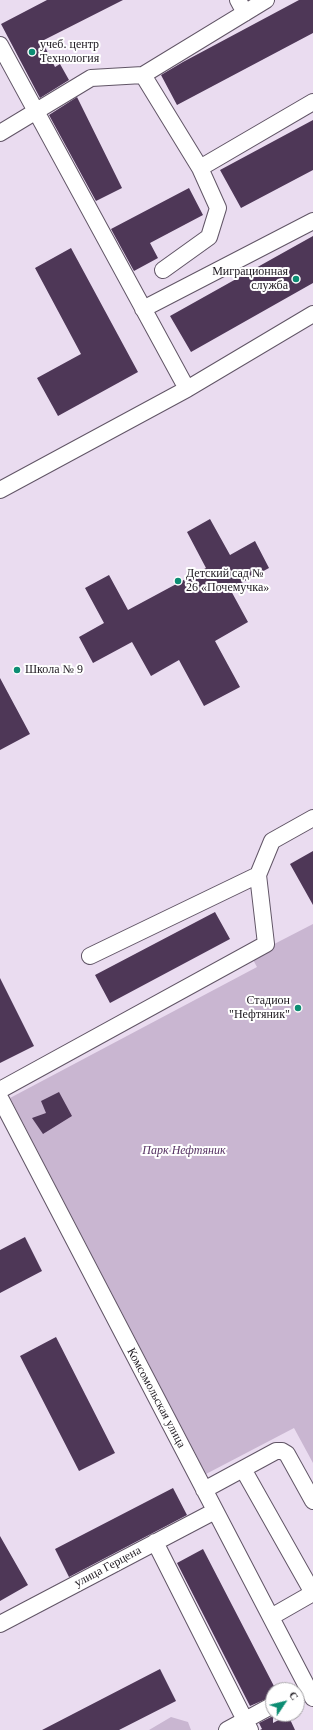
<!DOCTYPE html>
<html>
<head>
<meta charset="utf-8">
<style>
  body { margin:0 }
  #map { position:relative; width:313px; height:1730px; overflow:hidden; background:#eadcf0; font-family:"Times New Roman",serif }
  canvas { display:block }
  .north { position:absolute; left:265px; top:1682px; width:40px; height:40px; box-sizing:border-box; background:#fff; border:1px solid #a5a3a6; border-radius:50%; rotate:55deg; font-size:11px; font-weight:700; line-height:16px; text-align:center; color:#1e1920 }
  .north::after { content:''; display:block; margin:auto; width:14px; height:18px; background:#0c8d73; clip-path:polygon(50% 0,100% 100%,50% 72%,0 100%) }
</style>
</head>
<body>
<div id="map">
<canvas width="313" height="1730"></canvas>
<div class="north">С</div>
</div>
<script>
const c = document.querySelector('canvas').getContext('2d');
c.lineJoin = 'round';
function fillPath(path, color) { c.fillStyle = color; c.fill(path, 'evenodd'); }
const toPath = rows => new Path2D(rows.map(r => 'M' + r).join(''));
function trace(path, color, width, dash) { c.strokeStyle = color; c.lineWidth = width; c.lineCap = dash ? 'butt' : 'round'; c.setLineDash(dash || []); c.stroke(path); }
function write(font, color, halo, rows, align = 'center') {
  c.font = font + ' "Times New Roman",serif'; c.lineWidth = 4; c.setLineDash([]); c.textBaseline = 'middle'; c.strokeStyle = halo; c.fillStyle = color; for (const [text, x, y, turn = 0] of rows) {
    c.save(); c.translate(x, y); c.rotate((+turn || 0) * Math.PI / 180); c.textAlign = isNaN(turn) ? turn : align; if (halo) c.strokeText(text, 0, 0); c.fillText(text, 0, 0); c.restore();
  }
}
fillPath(toPath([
  [313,924,313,1463,294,1428,206,1474,10,1098,257,967,251,956],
  [171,1717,188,1722,191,1730,149,1730]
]), '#c9b6d1');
fillPath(toPath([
  [47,0,123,0,42,41,55,67,60,64,69,80,40,98,1,24],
  [299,0,313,0,313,33,177,105,161,75,183,62],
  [77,97,122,188,96,201,49,115],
  [313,120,313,170,241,208,220,170],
  [189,188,203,215,150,243,158,258,134,271,111,229],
  [313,236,313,283,191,352,170,316],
  [71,248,138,372,58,416,37,378,81,354,35,268],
  [210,519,230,555,255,541,269,568,230,589,248,622,215,641,240,687,204,706,179,660,151,676,132,642,93,663,79,637,104,623,85,588,109,575,128,610,206,568,187,532],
  [0,678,30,734,0,750],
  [313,851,313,905,290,864],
  [215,912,230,939,110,1003,95,975],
  [0,978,34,1046,0,1063],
  [59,1092,72,1116,43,1134,32,1118,46,1113,41,1101],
  [25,1237,42,1271,0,1293,0,1250],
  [56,1337,115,1453,79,1471,20,1356],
  [173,1488,187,1515,69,1577,55,1549],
  [0,1536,28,1585,0,1601],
  [203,1549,276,1690,273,1690,273,1696,250,1706,177,1563],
  [160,1669,176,1701,119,1730,42,1730],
  [288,1715,295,1730,260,1730,262,1729,259,1723,273,1716,273,1723]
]), '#4e3757');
const minor = toPath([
  [238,0,245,13],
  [0,45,187,389],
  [143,75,200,168,218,208,209,237,163,270],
  [0,133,91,78,143,75,266,0],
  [200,168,313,102],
  [143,309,313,221],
  [0,490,187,389,313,314],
  [90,956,258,875],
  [0,1090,266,944,258,875,272,841,313,818],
  [0,1098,313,1698],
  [243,1469,313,1593],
  [204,1490,276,1451,282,1451,287,1454,313,1501],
  [155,1542,250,1730],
  [271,1617,313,1593],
  [0,1624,215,1511],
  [227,1730,273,1705]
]);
trace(minor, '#615566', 18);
trace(minor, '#fff', 16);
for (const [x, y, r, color] of [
  [32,52,4,"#0c8d73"],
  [296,279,4,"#0c8d73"],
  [178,581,4,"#0c8d73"],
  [17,670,4,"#0c8d73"],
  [298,1008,4,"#0c8d73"]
]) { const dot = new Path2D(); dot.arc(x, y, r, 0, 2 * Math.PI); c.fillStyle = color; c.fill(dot); trace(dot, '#fff', 1.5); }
write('12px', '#1e1920', '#fff', [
  ["учеб. центр",40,45],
  ["Технология",40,59],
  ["Миграционная",288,272,"right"],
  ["служба",288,286,"right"],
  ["Детский сад №",186,574],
  ["26 «Почемучка»",186,588],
  ["Школа № 9",25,670],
  ["Стадион",290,1001,"right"],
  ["\"Нефтяник\"",290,1015,"right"]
], 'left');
write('italic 12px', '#553162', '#fff', [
  ["Парк Нефтяник",184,1151]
]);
write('12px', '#1e1920', '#fff', [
  ["Комсомольская улица",156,1398,62],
  ["улица Герцена",108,1567,-28]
]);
</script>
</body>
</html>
